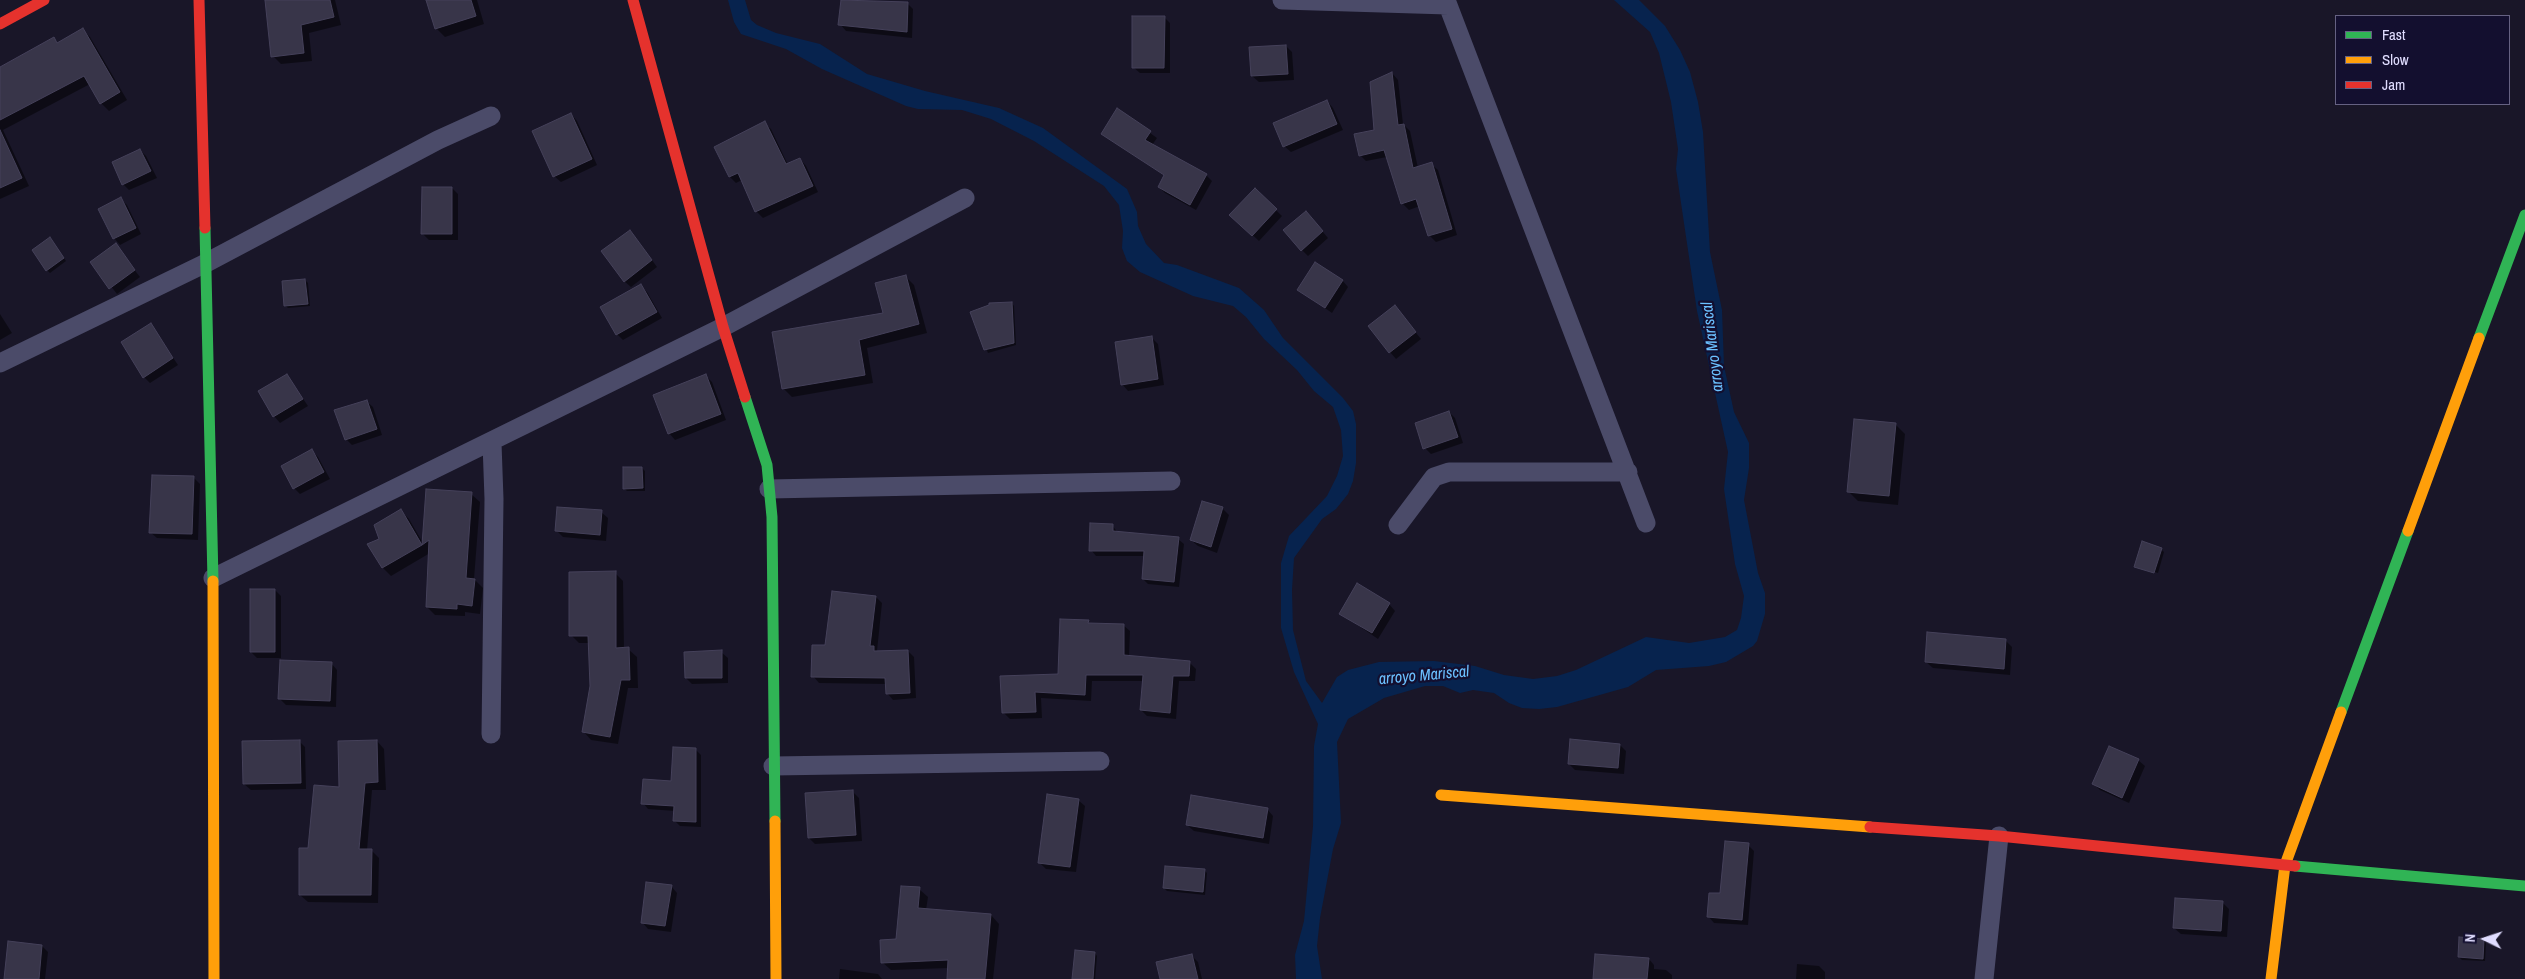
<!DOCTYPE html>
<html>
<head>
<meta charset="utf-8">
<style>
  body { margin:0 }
  #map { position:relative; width:2525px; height:979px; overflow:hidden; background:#191628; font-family:"Archivo Narrow",sans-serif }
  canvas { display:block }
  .legend { position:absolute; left:2335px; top:15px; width:175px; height:90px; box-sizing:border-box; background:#130f2f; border:1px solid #656182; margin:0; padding:6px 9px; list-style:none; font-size:15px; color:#e0ddff }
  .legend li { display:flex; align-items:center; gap:10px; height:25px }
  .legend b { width:25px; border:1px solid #656182 }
  .north { position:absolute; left:2460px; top:914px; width:50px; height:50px; -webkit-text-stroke:4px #130f2f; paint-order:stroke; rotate:274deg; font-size:14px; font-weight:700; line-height:20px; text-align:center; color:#e0ddff }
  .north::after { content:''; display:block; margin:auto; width:18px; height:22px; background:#e0ddff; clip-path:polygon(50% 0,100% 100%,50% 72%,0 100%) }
</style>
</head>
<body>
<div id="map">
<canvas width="2525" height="979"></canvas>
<ul class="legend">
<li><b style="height:6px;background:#30b455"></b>Fast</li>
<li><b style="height:6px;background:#ff9f0a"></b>Slow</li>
<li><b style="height:6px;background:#e5322d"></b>Jam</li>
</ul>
<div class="north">N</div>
</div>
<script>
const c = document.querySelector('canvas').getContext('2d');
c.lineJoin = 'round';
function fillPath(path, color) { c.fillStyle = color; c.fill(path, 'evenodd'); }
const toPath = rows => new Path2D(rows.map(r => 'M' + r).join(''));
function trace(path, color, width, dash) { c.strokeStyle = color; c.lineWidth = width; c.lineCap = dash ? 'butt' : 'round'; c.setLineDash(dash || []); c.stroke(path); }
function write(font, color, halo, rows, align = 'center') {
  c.font = font + ' "Archivo Narrow",sans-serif'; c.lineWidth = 4.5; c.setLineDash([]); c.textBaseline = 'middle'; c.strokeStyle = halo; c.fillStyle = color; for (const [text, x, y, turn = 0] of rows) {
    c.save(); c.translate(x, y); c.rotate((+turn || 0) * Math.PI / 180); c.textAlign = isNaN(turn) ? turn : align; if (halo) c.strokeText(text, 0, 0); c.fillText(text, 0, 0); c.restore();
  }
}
fillPath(toPath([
  [728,0,745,0,751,20,757,25,776,33,820,44,867,74,925,91,999,108,1043,128,1127,189,1137,212,1138,226,1146,244,1164,263,1177,265,1239,288,1264,310,1283,338,1343,398,1353,411,1356,424,1356,463,1353,481,1348,494,1336,509,1322,519,1294,558,1292,590,1293,630,1306,681,1322,703,1337,677,1348,670,1379,662,1434,661,1475,666,1504,675,1533,679,1557,676,1576,670,1646,637,1689,643,1725,637,1737,630,1741,618,1744,596,1735,564,1724,489,1728,452,1697,311,1676,169,1678,149,1671,102,1659,53,1650,32,1614,0,1639,0,1665,26,1680,50,1690,72,1698,102,1703,132,1710,252,1722,310,1724,366,1734,412,1749,443,1749,468,1744,500,1758,573,1765,593,1765,614,1757,641,1753,646,1726,662,1709,666,1656,670,1628,687,1557,707,1539,709,1522,708,1509,703,1494,693,1473,690,1460,693,1443,686,1425,686,1384,698,1348,719,1337,742,1341,823,1333,849,1320,918,1317,946,1322,979,1296,979,1295,955,1304,921,1313,826,1314,746,1318,724,1294,672,1281,628,1281,563,1289,536,1327,496,1337,476,1343,456,1341,430,1333,407,1314,391,1297,370,1264,339,1246,317,1233,306,1193,296,1140,272,1127,261,1122,248,1123,231,1119,205,1104,186,1034,141,991,119,962,110,918,109,906,106,822,69,786,49,741,34,734,22]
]), '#07234e');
fillPath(toPath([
  [266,0,335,0,341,25,309,33,312,61,281,64,273,56],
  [427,0,477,0,484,24,445,37,436,28],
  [842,0,907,3,913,9,912,38,846,31,840,24],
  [1164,17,1170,23,1170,73,1140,73,1133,67],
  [83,30,90,37,127,100,109,111,101,103,90,84,3,130,29,186,0,199,0,72,54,39,59,44],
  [1286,46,1292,52,1294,80,1259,82,1252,76],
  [1392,73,1398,80,1403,124,1410,131,1418,168,1431,164,1438,170,1457,235,1436,242,1429,235,1420,206,1409,210,1402,203,1387,157,1366,161,1360,155,1376,131],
  [1327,101,1333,108,1343,130,1291,152,1284,146],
  [1118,110,1157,138,1152,145,1206,175,1212,181,1196,210,1165,193,1159,187,1165,176,1102,134],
  [571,114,577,121,597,165,561,182,554,176],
  [764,123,771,129,788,165,800,159,806,166,818,192,763,218,756,211,742,180,736,183,730,177],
  [140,150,146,156,157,178,129,190,123,184],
  [452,188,458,194,458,240,429,240,422,233],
  [1255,190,1282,216,1259,241,1231,215],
  [121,199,127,205,141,234,120,245,114,238],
  [1312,219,1328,238,1308,256,1302,250],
  [636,238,657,267,631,287,624,281],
  [52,242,66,261,50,273,47,270],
  [115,245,140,277,117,294,92,262],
  [906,277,914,285,927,333,867,348,873,383,792,397,783,388,884,314],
  [305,280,308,283,310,306,288,308,285,305],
  [1342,280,1348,287,1332,313,1299,290],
  [640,285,647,292,662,318,623,340,617,334],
  [1012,303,1014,306,1016,345,988,353,972,313],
  [1395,307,1421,339,1396,359,1390,352],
  [0,314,12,333,0,340],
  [151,325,178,365,150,383,144,377],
  [1152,338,1158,344,1164,385,1128,391,1122,384],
  [287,375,308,406,280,423,274,416],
  [706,376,712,382,726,420,675,440,669,433],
  [366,401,373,407,382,435,352,445,346,439],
  [1449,412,1455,418,1463,443,1431,454,1425,448],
  [1895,424,1905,434,1898,505,1858,501,1849,492],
  [312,451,318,457,330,479,300,494,294,488],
  [642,468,645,471,645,491,627,491,624,488],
  [194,478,200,484,198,540,157,538,150,532],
  [471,494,480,502,474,579,483,588,480,614,465,612,465,616,435,615,427,607,430,553,391,576,383,568,369,545,380,540,401,511,409,519,423,543],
  [1222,508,1229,515,1217,553,1198,546,1191,540],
  [601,512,608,518,606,541,563,537,556,530],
  [1112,525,1118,533,1178,539,1184,544,1179,587,1148,584,1143,579,1145,556,1096,556,1091,550],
  [2161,549,2164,552,2158,573,2135,566],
  [615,573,623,581,624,649,628,649,637,657,638,688,628,688,618,744,591,740,583,731,591,687,590,643,579,643,571,635],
  [275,590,281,596,281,658,257,658,251,652],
  [876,597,882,603,877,651,878,652,908,651,914,657,916,698,893,700,887,693,886,684,819,683,813,676,826,647],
  [1389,604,1395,611,1378,639,1340,613],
  [1088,621,1091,625,1123,625,1130,631,1129,657,1189,662,1196,669,1195,681,1179,681,1176,719,1147,716,1141,710,1144,681,1092,681,1091,701,1041,698,1042,718,1010,719,1004,713,1059,675],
  [2006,641,2012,647,2010,675,1933,668,1926,662],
  [721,652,728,658,728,683,692,684,686,678],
  [331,663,337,670,336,707,286,705,280,699],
  [299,741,305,747,306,789,251,790,244,784],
  [377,741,384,749,386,790,372,790,367,850,371,850,379,858,378,903,308,902,300,895,309,850,340,789],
  [1620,745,1626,751,1624,774,1575,770,1569,764],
  [696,750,701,755,701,827,680,826,674,820,675,811,648,809,643,803,672,782],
  [2138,760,2145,766,2129,803,2100,790,2094,784],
  [853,792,859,798,862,841,815,844,809,838],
  [1078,800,1085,806,1076,872,1046,869,1039,862],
  [1267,809,1273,816,1269,844,1194,831,1187,825],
  [1748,845,1754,851,1748,925,1714,923,1708,916],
  [1204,870,1207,873,1205,895,1167,891,1164,888],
  [671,886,677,893,671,932,648,929,642,922],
  [919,889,928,897,926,910,991,915,999,924,993,979,948,979,949,968,891,970,882,962,898,940],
  [2222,902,2229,909,2227,937,2181,934,2174,928],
  [2483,940,2486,943,2485,961,2462,960,2459,957],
  [42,946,48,952,45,979,5,979],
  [1095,953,1097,956,1095,979,1074,979],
  [1192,956,1198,962,1202,979,1161,979],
  [1649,959,1654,965,1654,969,1666,970,1672,975,1672,979,1595,979],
  [1797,964,1819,966,1825,972,1825,979,1796,979],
  [840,969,878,974,882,979,839,979]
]), '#0007');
const building = toPath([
  [265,0,330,0,334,17,301,25,304,53,271,57,265,0],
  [426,0,471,0,476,16,435,29,426,0],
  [841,0,908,2,907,32,838,25,841,0],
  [1132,16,1165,16,1164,68,1132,68,1132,16],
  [83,28,120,92,100,104,84,76,0,120,0,67,54,37,57,43,83,28],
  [1286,45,1288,74,1251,76,1249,47,1286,45],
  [1392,72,1398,125,1404,124,1413,168,1432,162,1452,229,1428,236,1416,199,1401,204,1384,150,1359,156,1354,134,1374,130,1370,82,1392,72],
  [1327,100,1337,124,1283,147,1273,123,1327,100],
  [1117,108,1151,131,1145,140,1207,174,1190,205,1158,187,1164,175,1101,134,1117,108],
  [571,113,592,159,553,177,532,131,571,113],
  [765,121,786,164,800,158,813,186,755,212,738,173,729,177,714,147,765,121],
  [0,130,22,178,0,188,0,130],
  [140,149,151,171,122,185,112,162,140,149],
  [422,187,452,187,452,234,421,234,422,187],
  [1255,188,1277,209,1252,236,1229,215,1255,188],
  [121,197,136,228,113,239,98,209,121,197],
  [1306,211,1323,231,1301,251,1283,230,1306,211],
  [630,230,652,260,624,282,601,251,630,230],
  [50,237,64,258,46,271,32,250,50,237],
  [116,243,135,270,109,289,90,262,116,243],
  [1315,262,1343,280,1325,308,1297,290,1315,262],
  [906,275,919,324,859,340,865,375,782,389,772,332,883,313,875,283,906,275],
  [305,279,308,304,284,306,282,281,305,279],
  [641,284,657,312,616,335,600,307,641,284],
  [1012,302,1014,343,984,350,970,312,989,305,989,303,1012,302],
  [1395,305,1416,332,1389,353,1368,326,1395,305],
  [151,323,173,358,143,378,121,342,151,323],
  [1152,336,1158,379,1121,385,1115,342,1152,336],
  [287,374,303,399,273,417,258,391,287,374],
  [706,374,721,414,668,434,653,395,706,374],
  [367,400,377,429,345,440,334,410,367,400],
  [1449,411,1458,437,1423,449,1415,423,1449,411],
  [1854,419,1896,423,1889,496,1847,492,1854,419],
  [312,449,324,472,293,489,281,466,312,449],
  [623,467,642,467,643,488,623,489,623,467],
  [152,475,194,476,192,534,149,533,152,475],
  [426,489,472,492,466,578,475,579,472,606,457,604,457,609,426,607,429,540,422,545,426,489],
  [1202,501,1223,507,1211,547,1190,540,1202,501],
  [557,507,602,510,600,535,555,531,557,507],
  [401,509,422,545,382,568,367,544,379,539,374,525,401,509],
  [1090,523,1113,524,1113,531,1179,537,1174,582,1142,579,1144,551,1089,551,1090,523],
  [2142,541,2162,548,2154,573,2134,567,2142,541],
  [616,571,616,648,629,647,630,680,621,680,610,737,582,732,590,686,588,636,569,636,569,572,616,571],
  [1357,583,1390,603,1372,633,1339,614,1357,583],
  [250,589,275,589,275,652,250,652,250,589],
  [832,591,876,596,870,646,874,646,874,651,908,650,910,693,886,694,885,678,811,677,812,645,825,645,832,591],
  [1060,619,1089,620,1088,623,1124,624,1124,655,1190,661,1189,676,1173,676,1170,713,1140,710,1143,675,1086,675,1085,695,1035,692,1036,712,1002,713,1000,676,1058,674,1060,619],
  [1927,632,2006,639,2004,669,1925,662,1927,632],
  [722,650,722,678,685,678,684,652,722,650],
  [280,660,332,662,330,701,278,699,280,660],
  [1570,739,1620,744,1618,768,1568,764,1570,739],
  [300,740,301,783,243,784,242,741,300,740],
  [377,740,378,782,365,783,359,849,372,849,371,895,299,895,299,848,308,848,314,785,339,787,338,741,377,740],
  [2109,746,2139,759,2122,798,2092,784,2109,746],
  [673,747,696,748,696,822,673,821,674,806,641,804,643,779,671,781,673,747],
  [853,790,856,835,808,838,805,793,853,790],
  [1047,794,1079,799,1070,867,1038,863,1047,794],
  [1191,795,1268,808,1263,838,1186,825,1191,795],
  [1725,841,1749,843,1742,920,1707,917,1709,893,1720,893,1725,841],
  [1165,866,1205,869,1203,892,1163,888,1165,866],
  [646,882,672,885,665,926,641,923,646,882],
  [901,886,920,887,918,908,991,914,985,979,947,979,948,960,881,963,880,940,896,939,901,886],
  [2175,898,2223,901,2221,931,2173,928,2175,898],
  [2459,937,2484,939,2483,959,2458,957,2459,937],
  [8,941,42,945,39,979,4,979,8,941],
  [1075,950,1095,952,1093,979,1072,979,1075,950],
  [1192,954,1198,979,1160,979,1156,962,1192,954],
  [1595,954,1649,958,1647,979,1593,979,1595,954]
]);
fillPath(building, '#383549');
trace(building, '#45415a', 1);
trace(toPath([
  [1282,0,1448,5],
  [1446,0,1646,523],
  [0,363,204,264,438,140,491,116],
  [769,489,1171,481],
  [1398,525,1434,477,1449,472,1628,472],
  [213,578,723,327,965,198],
  [491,734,494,499,492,443],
  [773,766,1100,761],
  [1984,979,1999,836]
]), '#4b4b69', 19);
trace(toPath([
  [205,228,213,581],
  [2479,338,2525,215],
  [745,397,767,465,772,517,775,821],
  [2341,712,2408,531],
  [2295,866,2525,886]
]), '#30b455', 11);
trace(toPath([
  [2408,531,2479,338],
  [213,581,214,979],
  [1441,795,1870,827],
  [775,821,776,979],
  [2271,979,2285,865,2341,712]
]), '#ff9f0a', 11);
trace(toPath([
  [199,0,205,228],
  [633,0,723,327,745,397],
  [0,24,44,0],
  [1870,827,1999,836,2295,866]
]), '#e5322d', 11);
write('italic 16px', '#6bc0ff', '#130f2f', [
  ["arroyo Mariscal",1713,347,-97],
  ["arroyo Mariscal",1424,676,-5]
]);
</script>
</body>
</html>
